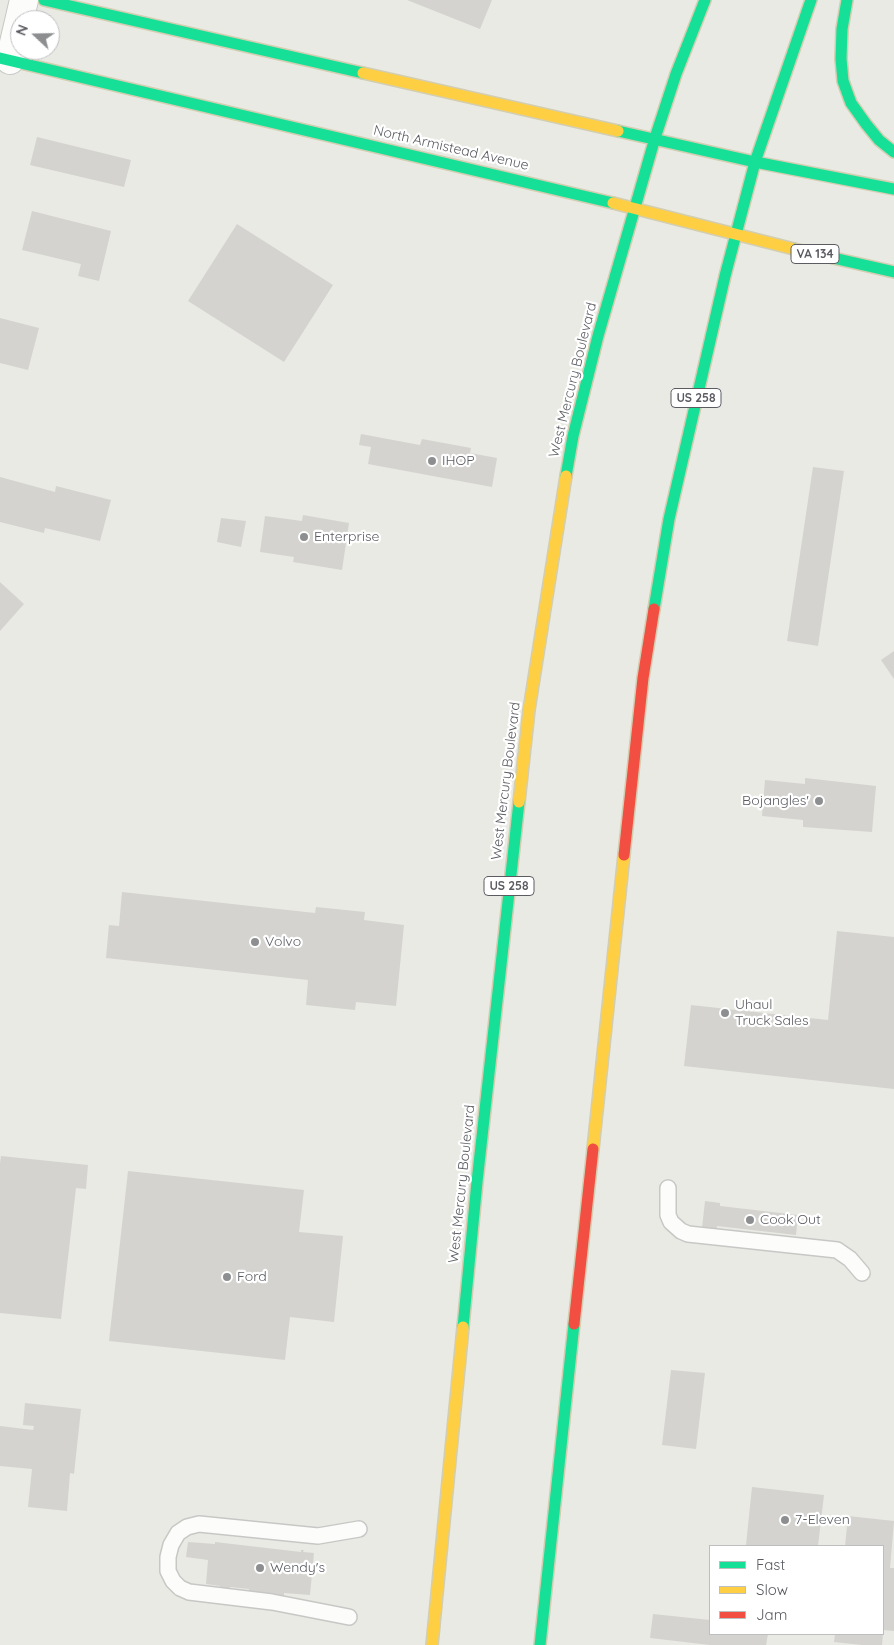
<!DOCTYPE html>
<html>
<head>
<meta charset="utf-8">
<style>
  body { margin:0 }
  #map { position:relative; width:894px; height:1645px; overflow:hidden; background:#eaeae4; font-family:Quicksand,sans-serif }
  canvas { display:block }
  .legend { position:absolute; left:709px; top:1545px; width:175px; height:90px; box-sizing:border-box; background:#fff; border:1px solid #bdbec0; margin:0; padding:6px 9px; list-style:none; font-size:15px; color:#5a5c62 }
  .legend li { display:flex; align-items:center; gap:10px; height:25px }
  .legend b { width:25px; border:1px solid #bdbec0 }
  .north { position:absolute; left:10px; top:10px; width:50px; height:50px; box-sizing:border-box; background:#fff; border:1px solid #bdbec0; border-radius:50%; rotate:291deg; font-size:14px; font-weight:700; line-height:20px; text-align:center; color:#5a5c62 }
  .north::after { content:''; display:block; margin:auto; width:18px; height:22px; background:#8c8e90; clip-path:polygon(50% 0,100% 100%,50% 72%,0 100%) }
</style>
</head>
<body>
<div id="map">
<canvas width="894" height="1645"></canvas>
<ul class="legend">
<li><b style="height:6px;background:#16e098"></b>Fast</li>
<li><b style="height:6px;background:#ffcf43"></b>Slow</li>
<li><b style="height:6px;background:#f24e42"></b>Jam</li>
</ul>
<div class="north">N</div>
</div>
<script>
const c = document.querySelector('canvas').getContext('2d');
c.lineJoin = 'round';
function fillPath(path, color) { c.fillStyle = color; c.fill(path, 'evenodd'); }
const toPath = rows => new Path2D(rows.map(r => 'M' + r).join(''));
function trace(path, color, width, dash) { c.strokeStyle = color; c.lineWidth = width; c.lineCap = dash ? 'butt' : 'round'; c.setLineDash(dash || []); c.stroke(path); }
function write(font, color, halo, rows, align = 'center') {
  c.font = font + ' Quicksand,sans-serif'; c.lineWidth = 4.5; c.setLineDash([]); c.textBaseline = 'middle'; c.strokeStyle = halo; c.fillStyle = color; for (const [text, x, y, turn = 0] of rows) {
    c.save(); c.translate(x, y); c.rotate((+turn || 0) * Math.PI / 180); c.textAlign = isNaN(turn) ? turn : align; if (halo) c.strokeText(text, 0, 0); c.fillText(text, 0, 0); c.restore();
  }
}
fillPath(toPath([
  [407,0,492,0,480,29],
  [37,137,131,160,124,187,30,165],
  [32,211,111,231,99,281,78,276,81,264,22,250],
  [237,224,333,285,284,362,188,301],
  [0,318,39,328,28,370,0,363],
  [361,434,420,445,422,439,471,448,470,453,497,458,492,487,368,464,371,447,359,445],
  [813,467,844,471,818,646,787,641],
  [0,477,55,492,56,486,111,500,100,541,45,528,44,533,0,522],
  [303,515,349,523,342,570,293,562,294,557,260,552,265,516,302,521],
  [221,518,246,521,241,547,217,542],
  [0,582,24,604,0,631],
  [894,651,894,679,881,660],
  [805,778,876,786,872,832,803,827,803,820,762,816,765,780,805,784],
  [122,892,315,913,316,907,365,912,364,920,404,925,396,1006,356,1002,355,1010,306,1005,308,980,106,958,109,925,119,926],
  [837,931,894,937,894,1089,684,1066,691,1005,828,1020],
  [1,1156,88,1165,86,1189,76,1188,61,1319,0,1313,0,1163],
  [128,1171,304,1190,299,1232,343,1236,334,1322,290,1317,285,1360,109,1341],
  [705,1201,720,1203,720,1206,798,1215,796,1235,717,1226,717,1230,702,1228],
  [671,1370,705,1373,696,1449,662,1445],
  [25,1403,81,1409,74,1474,70,1473,67,1511,28,1507,32,1469,0,1466,0,1426,33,1430,34,1426,23,1425],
  [752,1487,824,1495,818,1546,746,1545],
  [848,1516,894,1521,890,1568,894,1568,894,1631,883,1630,883,1546,845,1546],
  [188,1542,215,1544,215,1542,301,1552,301,1550,304,1550,303,1552,314,1553,310,1595,284,1593,284,1599,248,1595,249,1589,230,1587,229,1593,220,1592,220,1586,206,1584,208,1560,186,1557],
  [653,1614,710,1620,710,1634,768,1634,766,1645,710,1645,650,1638],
  [835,1634,883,1634,882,1645,862,1645,834,1642]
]), '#d4d3cf');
const lane = toPath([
  [668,1188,668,1215,671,1222,681,1231,688,1234,837,1250,850,1259,862,1273],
  [349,1617,272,1602,189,1592,180,1588,173,1581,168,1571,168,1557,171,1545,178,1533,187,1527,199,1524,318,1536,359,1529]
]);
const street = toPath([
  [10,60,24,0]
]);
const fast = toPath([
  [44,0,363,73],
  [847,0,842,29,841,59,843,81,851,103,866,124,879,140,894,152],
  [0,58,613,203],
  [618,131,755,162,894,189],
  [794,249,894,272],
  [566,476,573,436,598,336,655,138,676,74,705,0],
  [654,609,669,519,725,276,755,162,811,0],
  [463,1327,477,1182,519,802],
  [540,1645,574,1324]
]);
const slow = toPath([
  [363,73,618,131],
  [613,203,794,249],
  [519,802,529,710,566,476],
  [593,1149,624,855],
  [432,1645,463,1327]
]);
const jam = toPath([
  [624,855,643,678,654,609],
  [574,1324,593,1149]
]);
trace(lane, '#c7c8c6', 18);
trace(street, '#c7c8c6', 30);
trace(fast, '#d3ceb1', 14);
trace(slow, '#d3ceb1', 14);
trace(jam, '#d3ceb1', 14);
trace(lane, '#fcfcfb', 15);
trace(street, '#fcfcfb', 28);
trace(fast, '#16e098', 11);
trace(slow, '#ffcf43', 11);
trace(jam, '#f24e42', 11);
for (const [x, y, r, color] of [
  [432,461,5,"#8c8e90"],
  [304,537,5,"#8c8e90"],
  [819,801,5,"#8c8e90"],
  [255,942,5,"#8c8e90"],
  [725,1013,5,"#8c8e90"],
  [750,1220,5,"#8c8e90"],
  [227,1277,5,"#8c8e90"],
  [785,1520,5,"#8c8e90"],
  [260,1568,5,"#8c8e90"]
]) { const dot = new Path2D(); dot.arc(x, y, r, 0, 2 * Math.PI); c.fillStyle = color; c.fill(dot); trace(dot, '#fff', 2); }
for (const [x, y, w] of [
  [815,254,48],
  [696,398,50],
  [509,886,50]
]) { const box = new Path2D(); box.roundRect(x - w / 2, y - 9.5, w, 19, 4); c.fillStyle = '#fff'; c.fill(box); trace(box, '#5a5c62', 1); }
write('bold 12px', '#5a5c62', null, [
  ["VA 134",815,254],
  ["US 258",696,398],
  ["US 258",509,886]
]);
write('14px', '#5a5c62', '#fff', [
  ["North Armistead Avenue",451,148,13],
  ["West Mercury Boulevard",573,380,-76],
  ["West Mercury Boulevard",506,781,-83],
  ["West Mercury Boulevard",462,1184,-84]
]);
write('14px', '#5a5c62', '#fff', [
  ["IHOP",442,461],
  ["Enterprise",314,537],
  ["Bojangles'",809,801,"right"],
  ["Volvo",265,942],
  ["Uhaul",735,1005],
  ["Truck Sales",735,1021],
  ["Cook Out",760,1220],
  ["Ford",237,1277],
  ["7-Eleven",795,1520],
  ["Wendy's",270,1568]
], 'left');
</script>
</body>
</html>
